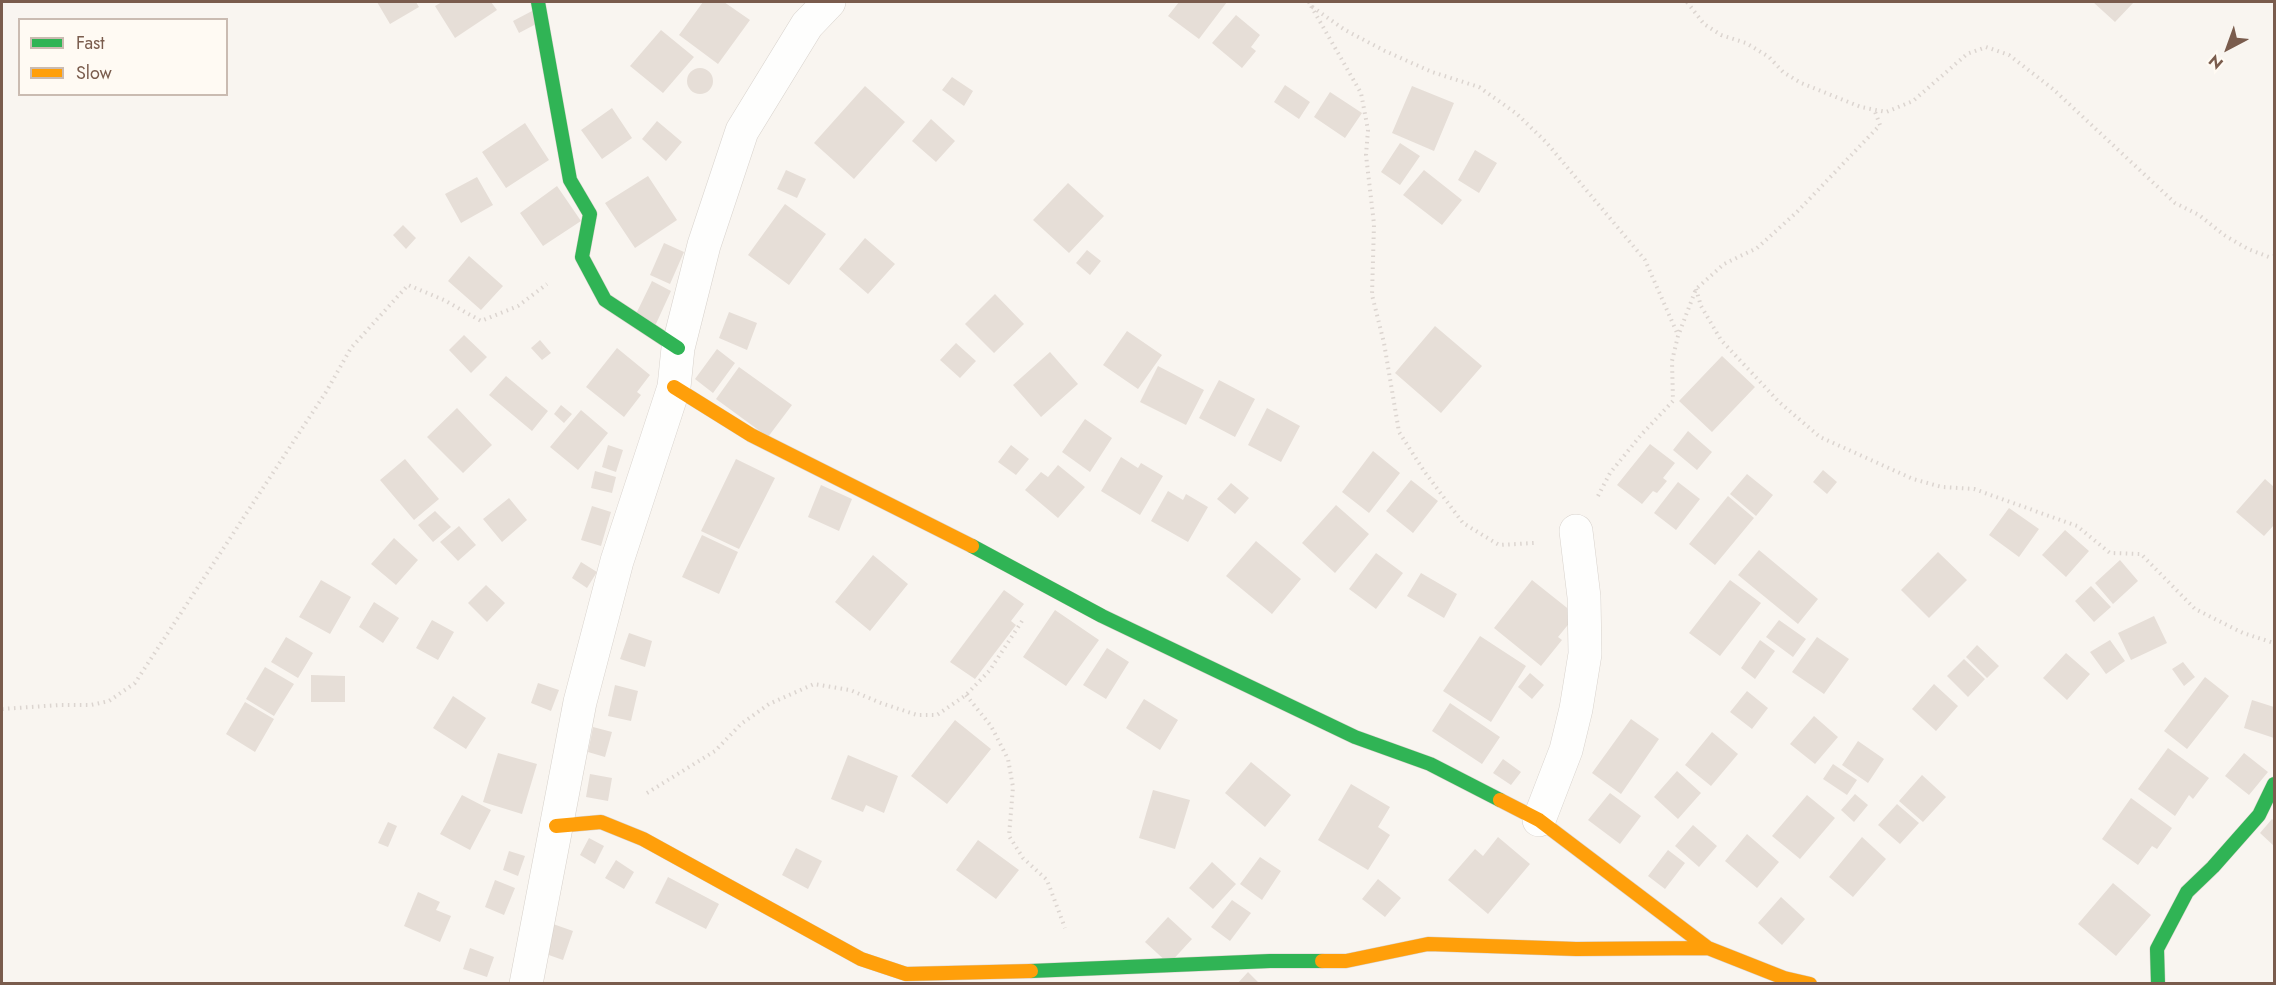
<!DOCTYPE html>
<html>
<head>
<meta charset="utf-8">
<style>
  body { margin:0 }
  #map { position:relative; width:2276px; height:985px; overflow:hidden; background:#f9f5f0; font-family:Jost,sans-serif }
  canvas { display:block }
  .frame { position:absolute; inset:0; border:3px solid #7a5c4d; pointer-events:none }
  .legend { position:absolute; left:18px; top:18px; width:210px; height:78px; box-sizing:border-box; background:#fffaf3; border:2px solid #cabbb1; margin:0; padding:8px 10px; list-style:none; font-size:18px; color:#7a5c4d }
  .legend li { display:flex; align-items:center; gap:12px; height:30px }
  .legend b { width:30px; border:2px solid #cabbb1 }
  .north { position:absolute; left:2198px; top:18px; width:60px; height:60px; -webkit-text-stroke:4px #fffaf3; paint-order:stroke; rotate:221deg; font-size:16px; font-weight:700; line-height:24px; text-align:center; color:#7a5c4d }
  .north::after { content:''; display:block; margin:auto; width:21px; height:27px; background:#7a5c4d; clip-path:polygon(50% 0,100% 100%,50% 72%,0 100%) }
</style>
</head>
<body>
<div id="map">
<canvas width="2276" height="985"></canvas>
<div class="frame"></div>
<ul class="legend">
<li><b style="height:8px;background:#30b455"></b>Fast</li>
<li><b style="height:8px;background:#ff9f0a"></b>Slow</li>
</ul>
<div class="north">N</div>
</div>
<script>
const c = document.querySelector('canvas').getContext('2d');
c.lineJoin = 'round';
function fillPath(path, color) { c.fillStyle = color; c.fill(path, 'evenodd'); }
const toPath = rows => new Path2D(rows.map(r => 'M' + r).join(''));
function trace(path, color, width, dash) { c.strokeStyle = color; c.lineWidth = width; c.lineCap = dash ? 'butt' : 'round'; c.setLineDash(dash || []); c.stroke(path); }
fillPath(toPath([
  [377,2,416,2,419,7,390,24],
  [442,2,491,2,497,10,455,38,435,6],
  [703,2,724,2,750,20,718,64,679,35],
  [1179,2,1227,2,1199,39,1168,16],
  [2093,2,2134,2,2115,22],
  [532,11,538,23,519,33,513,21],
  [1236,15,1260,35,1251,47,1256,51,1242,68,1212,43],
  [661,30,694,57,663,93,630,66],
  '687 81a13 13 0 1 1 26 0a13 13 0 1 1-26 0Z',
  [952,77,973,91,964,106,942,90],
  [1285,85,1310,102,1299,119,1274,102],
  [865,86,905,122,854,179,814,143],
  [1412,86,1454,103,1434,151,1392,133],
  [1330,92,1362,113,1345,138,1314,117],
  [612,108,632,138,602,159,581,130],
  [931,119,955,141,936,162,912,141],
  [657,121,682,142,666,161,642,139],
  [525,123,549,160,506,188,482,152],
  [1400,143,1420,156,1400,185,1381,172],
  [1475,150,1497,163,1479,193,1458,180],
  [786,170,806,179,797,198,777,189],
  [1424,170,1462,200,1442,225,1403,195],
  [648,176,677,220,635,248,605,203],
  [477,177,493,205,461,223,445,194],
  [1068,183,1104,216,1069,253,1033,220],
  [557,186,581,221,543,246,520,213],
  [785,204,826,234,789,285,748,255],
  [403,225,416,238,406,249,393,235],
  [865,238,895,264,868,294,839,269],
  [664,243,684,252,670,284,650,275],
  [1087,250,1101,261,1090,275,1076,263],
  [469,256,503,286,481,310,448,281],
  [652,281,671,291,655,326,635,316],
  [995,294,1024,324,994,353,965,324],
  [729,312,757,323,747,350,719,338],
  [1435,326,1482,366,1441,413,1395,373],
  [1127,331,1162,355,1138,389,1103,365],
  [464,335,487,357,471,373,449,350],
  [540,340,551,353,542,360,531,348],
  [956,343,976,361,960,378,940,360],
  [617,348,650,375,637,392,641,395,624,417,586,387],
  [717,349,735,363,713,393,695,379],
  [1050,352,1078,384,1041,417,1013,385],
  [1722,356,1755,387,1712,432,1679,401],
  [1158,366,1204,390,1186,425,1140,402],
  [739,367,792,405,768,437,716,399],
  [506,376,548,411,532,431,489,395],
  [1219,380,1255,399,1235,437,1199,418],
  [561,405,572,414,564,423,554,414],
  [457,408,492,445,463,473,427,437],
  [1267,408,1300,426,1281,462,1248,445],
  [581,410,608,433,578,470,550,447],
  [1085,419,1112,438,1090,472,1062,452],
  [1688,431,1712,452,1697,470,1673,450],
  [1650,444,1675,463,1663,478,1667,481,1657,493,1653,491,1642,504,1617,485],
  [608,445,623,450,616,472,602,467],
  [1011,445,1029,459,1016,475,998,462],
  [1373,451,1400,473,1369,513,1342,492],
  [1121,457,1138,468,1141,463,1163,476,1140,515,1101,491],
  [405,459,439,499,414,520,380,480],
  [736,459,775,478,739,549,701,531],
  [1058,465,1085,487,1058,518,1025,490,1041,472,1048,477],
  [1823,470,1837,482,1827,494,1813,482],
  [595,471,616,477,612,493,591,488],
  [1747,474,1773,495,1756,516,1730,494],
  [2265,479,2274,487,2274,525,2264,536,2236,512],
  [1411,480,1438,501,1413,533,1386,511],
  [1678,482,1700,499,1676,530,1654,513],
  [1231,483,1249,498,1235,514,1217,499],
  [821,485,852,499,839,531,808,517],
  [1168,491,1183,500,1186,494,1208,507,1188,542,1151,521],
  [1728,496,1754,518,1715,565,1689,544],
  [509,498,527,520,502,542,483,519],
  [1336,505,1369,534,1335,573,1302,543],
  [592,506,611,512,601,546,581,540],
  [2009,508,2039,529,2019,557,1989,535],
  [435,511,451,527,433,542,418,525],
  [459,526,476,545,458,561,440,542],
  [2065,530,2089,551,2066,577,2042,555],
  [702,535,738,552,719,594,682,577],
  [394,538,418,560,396,585,371,564],
  [1256,541,1301,579,1272,614,1226,576],
  [1759,550,1818,599,1798,624,1738,575],
  [1938,552,1967,580,1929,618,1901,590],
  [1376,553,1403,573,1376,609,1349,589],
  [873,555,908,584,870,631,835,602],
  [2120,560,2138,581,2113,604,2095,583],
  [581,562,597,572,587,588,572,578],
  [1421,573,1457,594,1444,618,1407,596],
  [321,580,351,597,330,634,299,617],
  [1532,580,1576,615,1558,637,1562,640,1541,666,1494,628],
  [1730,580,1761,603,1720,656,1689,633],
  [486,585,505,603,487,622,468,603],
  [2091,586,2111,607,2094,622,2075,601],
  [1004,590,1024,604,1011,621,1016,625,975,679,950,662],
  [374,602,399,618,383,643,359,627],
  [1055,610,1099,640,1066,686,1023,657],
  [2154,616,2167,643,2131,660,2118,633],
  [432,620,454,632,438,660,416,648],
  [1779,620,1806,639,1793,657,1766,637],
  [629,633,652,641,645,667,620,659],
  [1480,636,1526,666,1491,722,1443,691],
  [286,637,313,653,298,678,271,662],
  [1817,637,1849,659,1824,694,1792,672],
  [1760,640,1775,651,1755,679,1741,668],
  [2110,640,2125,661,2106,674,2090,652],
  [1977,645,1999,666,1987,678,1966,657],
  [1107,648,1129,662,1106,699,1083,685],
  [2066,653,2090,674,2067,700,2043,678],
  [1964,659,1985,679,1968,697,1947,676],
  [2183,662,2195,677,2184,686,2172,669],
  [265,667,294,684,274,716,246,699],
  [1530,673,1544,685,1532,699,1518,687],
  [311,675,345,676,345,702,311,702],
  [2205,677,2229,696,2187,749,2164,731],
  [538,683,559,690,551,711,531,703],
  [1934,684,1958,706,1936,731,1912,709],
  [615,685,638,691,631,721,608,716],
  [1747,691,1768,708,1752,729,1730,712],
  [453,696,486,718,466,749,433,728],
  [1144,699,1178,720,1160,750,1126,728],
  [2252,700,2274,707,2274,738,2244,728],
  [245,702,274,719,255,752,226,734],
  [1450,703,1500,737,1482,764,1432,731],
  [1814,716,1838,737,1815,764,1790,744],
  [1631,719,1659,739,1621,794,1592,773],
  [955,720,991,749,947,804,911,776],
  [593,727,612,732,605,757,588,752],
  [1712,732,1738,754,1711,786,1685,765],
  [1858,741,1884,759,1868,783,1842,765],
  [2168,748,2209,778,2193,799,2189,795,2175,816,2138,789],
  [498,753,537,764,522,814,483,802],
  [2244,753,2268,772,2249,795,2225,776],
  [848,755,898,776,884,813,866,805,863,812,831,799],
  [1503,759,1521,772,1511,785,1493,773],
  [1251,762,1291,795,1265,827,1225,793],
  [1833,764,1857,780,1847,795,1823,779],
  [1677,771,1701,793,1678,819,1654,797],
  [590,774,612,778,608,801,586,797],
  [1922,775,1946,797,1923,822,1899,801],
  [1351,784,1390,807,1378,827,1390,835,1368,870,1318,840],
  [1153,790,1190,800,1175,849,1139,838],
  [1610,793,1641,816,1620,844,1588,820],
  [1855,794,1868,805,1854,822,1841,810],
  [462,795,491,810,470,850,440,834],
  [1807,795,1835,818,1800,859,1772,836],
  [2131,798,2172,828,2157,849,2152,846,2138,865,2102,839],
  [1897,804,1919,823,1900,844,1878,825],
  [2272,819,2274,821,2274,846,2260,833],
  [388,822,397,826,388,847,378,843],
  [1693,825,1717,846,1699,867,1675,846],
  [1747,834,1779,862,1757,888,1725,861],
  [1498,837,1530,864,1488,914,1448,880,1475,849,1483,856],
  [1862,837,1886,859,1853,897,1829,877],
  [589,838,604,846,595,864,580,855],
  [978,840,1019,870,996,899,956,870],
  [796,848,822,861,808,889,782,875],
  [1668,850,1685,863,1665,889,1648,876],
  [509,851,525,856,518,876,503,870],
  [1260,857,1281,871,1262,900,1240,884],
  [616,860,634,872,624,889,605,878],
  [1212,862,1236,884,1213,909,1189,888],
  [668,877,719,904,706,929,655,903],
  [1378,879,1401,898,1385,917,1362,899],
  [495,880,515,888,504,915,485,907],
  [2113,883,2151,915,2116,956,2078,924],
  [418,892,440,902,436,910,451,916,440,942,404,926],
  [1781,897,1805,919,1782,945,1758,923],
  [1232,900,1251,913,1230,941,1211,927],
  [1168,917,1192,939,1169,964,1145,942],
  [553,924,573,931,563,960,543,953],
  [470,948,494,957,487,977,463,969],
  [1248,972,1260,984,1237,984]
]), '#e6ded7');
const street = toPath([
  [1539,820,1566,750,1576,709,1585,654,1584,597,1576,531],
  [526,984,580,702,617,561,674,387,678,348,704,245,742,131,807,25,829,2]
]);
const fast = toPath([
  [538,2,570,180,590,214,582,257,605,300,678,348],
  [972,546,1102,616,1355,737,1430,764,1500,800],
  [1031,971,1270,961,1322,961],
  [2158,984,2157,949,2187,892,2213,867,2259,815,2274,784]
]);
const slow = toPath([
  [674,387,751,435,972,546],
  [1500,800,1539,820,1708,948,1784,978,1810,984],
  [556,826,601,822,643,839,861,959,906,974,1031,971],
  [1322,961,1346,961,1428,944,1576,949,1708,948]
]);
trace(street, '#d7d1cb', 34);
trace(fast, '#d9d2cb', 15);
trace(slow, '#d9d2cb', 15);
trace(toPath([
  [1309,2,1311,6,1345,30,1385,51,1432,72,1479,87,1517,114,1546,142,1645,260,1678,335],
  [1687,2,1704,24,1721,35,1746,43,1769,57,1783,72,1801,83,1861,107,1886,112,1913,101,1967,54,1986,47,2009,55,2053,89,2175,203,2199,215,2224,235,2248,249,2269,257,2274,256],
  [1311,6,1361,93,1368,130,1366,155,1374,224,1372,295,1384,343,1399,432,1424,471,1463,523,1499,545,1534,543],
  [1696,289,1701,306,1721,340,1779,402,1820,437,1913,479,1942,487,1974,489,2077,526,2110,553,2141,554,2195,609,2243,633,2274,643],
  [1598,496,1610,473,1641,435,1673,401,1672,361,1678,336,1696,289,1724,264,1757,248,1797,212,1880,125,1874,109],
  [966,695,991,726,1008,759,1013,787,1009,836,1023,858,1047,880,1065,928],
  [2,709,60,705,91,705,109,701,135,683,326,392,351,348,408,285,444,300,481,321,518,306,547,284],
  [647,793,715,751,741,724,769,704,814,684,850,690,881,703,917,715,937,715,966,695,990,670,1022,621]
]), '#dcd5d0', 4, [1.5, 4.5]);
trace(street, '#fefefd', 33);
trace(fast, '#30b455', 14);
trace(slow, '#ff9f0a', 14);
</script>
</body>
</html>
